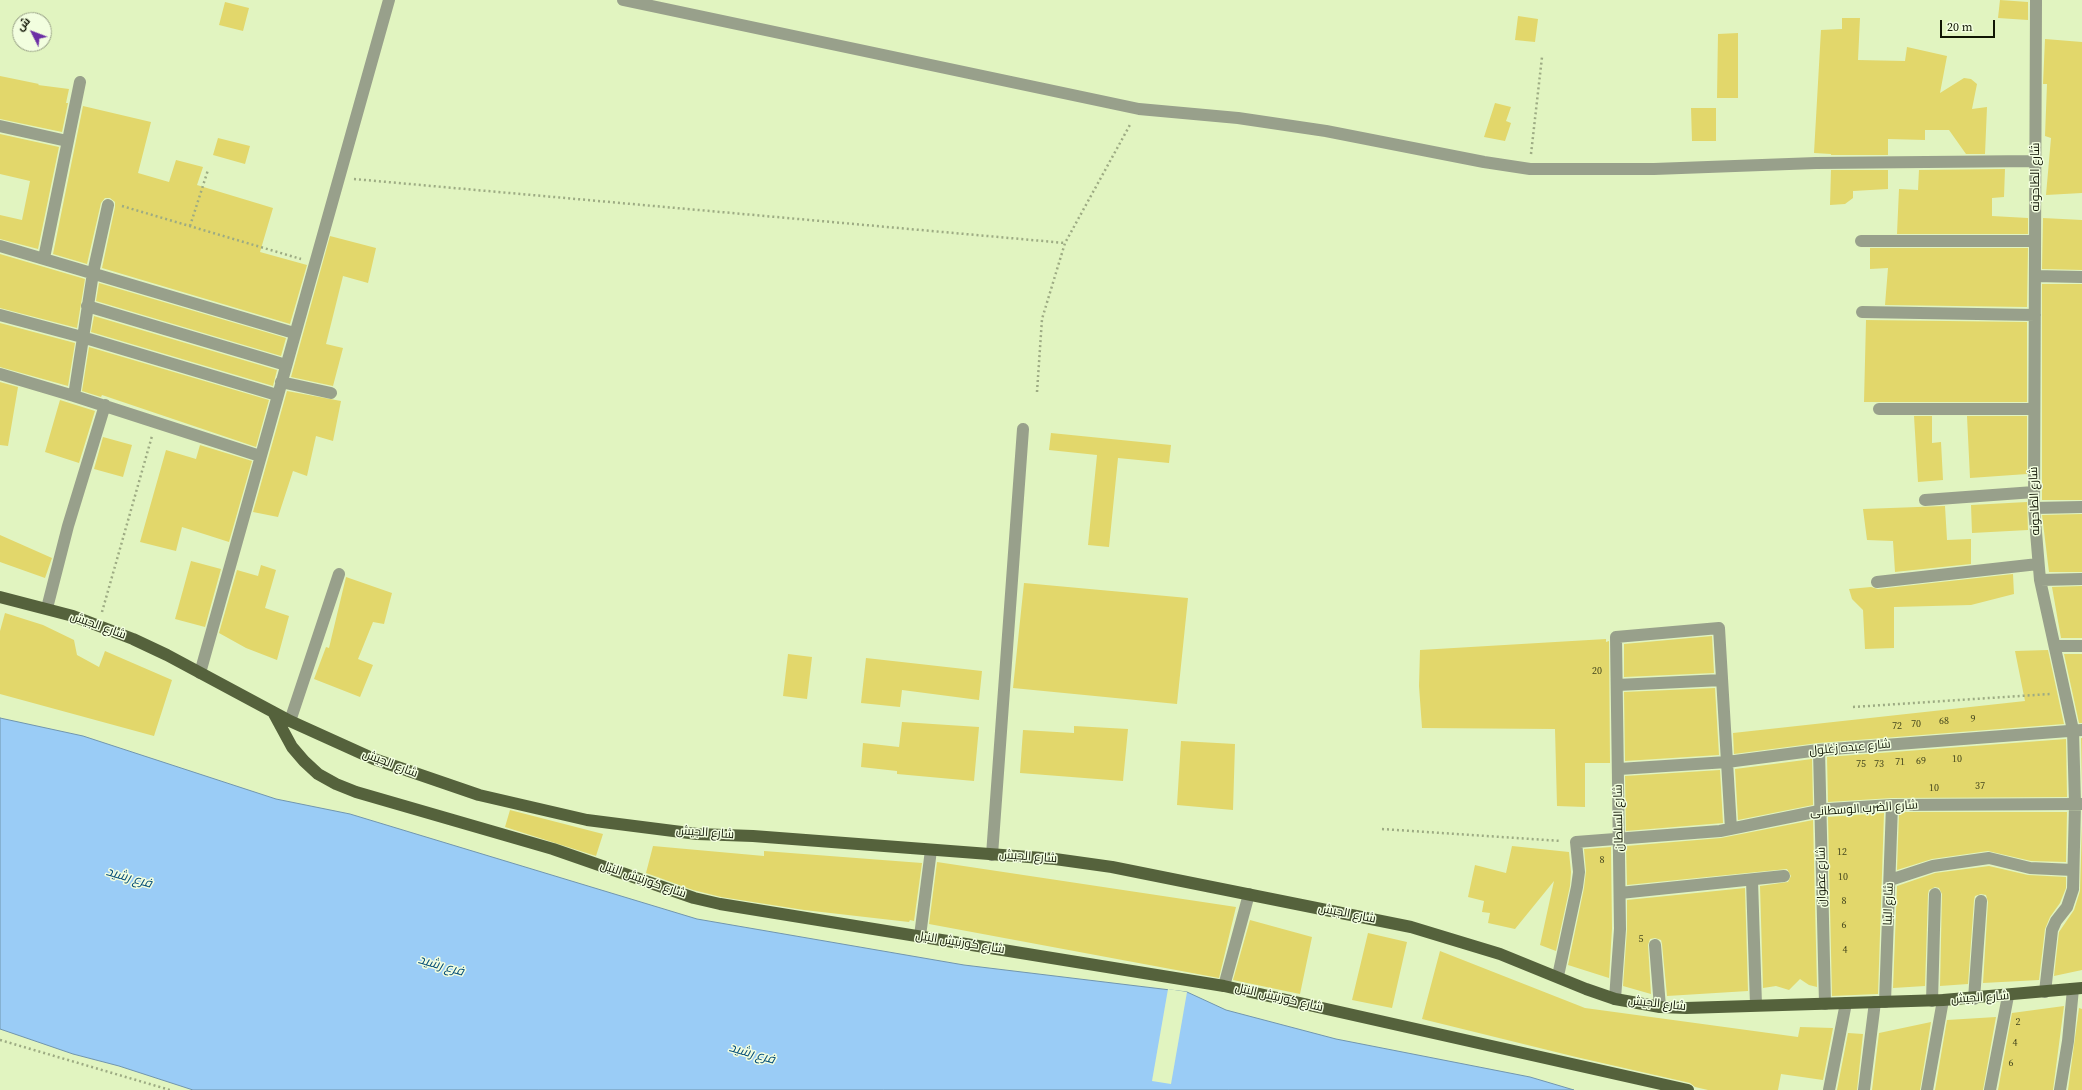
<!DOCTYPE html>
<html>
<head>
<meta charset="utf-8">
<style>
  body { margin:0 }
  #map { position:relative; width:2082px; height:1090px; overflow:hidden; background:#e1f4c0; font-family:"Source Serif 4",Cairo,serif }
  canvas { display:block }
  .north { position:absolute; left:12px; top:12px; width:40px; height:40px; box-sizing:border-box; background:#f2fedf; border:1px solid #98a187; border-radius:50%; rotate:312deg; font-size:11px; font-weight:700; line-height:16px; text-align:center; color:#101504 }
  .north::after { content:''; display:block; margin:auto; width:14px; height:18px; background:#6c2fa5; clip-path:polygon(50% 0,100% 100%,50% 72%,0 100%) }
  .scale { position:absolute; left:1940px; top:20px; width:55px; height:18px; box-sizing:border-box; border:2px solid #101504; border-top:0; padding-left:5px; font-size:12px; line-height:14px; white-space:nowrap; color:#101504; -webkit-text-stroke:3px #f2fedf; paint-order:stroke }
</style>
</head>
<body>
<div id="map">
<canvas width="2082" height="1090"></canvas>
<div class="north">ش</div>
<div class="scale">20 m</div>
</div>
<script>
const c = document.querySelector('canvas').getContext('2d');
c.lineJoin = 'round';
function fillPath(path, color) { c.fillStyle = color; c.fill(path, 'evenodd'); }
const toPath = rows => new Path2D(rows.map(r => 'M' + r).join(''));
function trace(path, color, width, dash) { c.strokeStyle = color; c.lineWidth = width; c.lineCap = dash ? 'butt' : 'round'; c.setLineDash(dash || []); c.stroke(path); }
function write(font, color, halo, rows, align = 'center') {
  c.font = font + ' "Source Serif 4",Cairo,serif'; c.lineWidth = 3; c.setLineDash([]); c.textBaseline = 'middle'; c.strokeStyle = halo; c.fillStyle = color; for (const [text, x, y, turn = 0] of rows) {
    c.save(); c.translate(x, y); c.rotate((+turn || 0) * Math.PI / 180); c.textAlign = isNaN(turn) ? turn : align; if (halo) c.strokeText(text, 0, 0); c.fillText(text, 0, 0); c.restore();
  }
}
const water = toPath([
  [0,718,83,736,276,799,350,814,697,919,964,965,1187,992,1226,1010,1336,1039,1530,1077,1574,1090,193,1090,119,1066,73,1054,0,1029,0,718]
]);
fillPath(water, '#9accf6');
trace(water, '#7195ad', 1);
fillPath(toPath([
  [1168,989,1187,992,1171,1084,1152,1081]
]), '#e1f4c0');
fillPath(toPath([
  [2000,0,2028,2,2028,20,1998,18],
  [225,2,249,8,243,31,219,25],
  [1518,16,1538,19,1535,42,1515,40],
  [1842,18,1860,18,1858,60,1905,61,1907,47,1947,56,1940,93,1964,78,1971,79,1977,84,1972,109,1987,107,1985,154,1966,154,1949,130,1925,130,1925,140,1888,139,1888,155,1831,155,1831,154,1814,153,1821,30,1842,29],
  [1738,33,1738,98,1717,98,1718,34],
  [2045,39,2082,42,2082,193,2046,195,2051,138,2045,136,2047,84,2043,84],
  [0,76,39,84,38,85,69,89,66,103,68,103,62,132,0,119],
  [1495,103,1511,107,1506,121,1511,123,1505,141,1484,137],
  [83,106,151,122,138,173,169,182,176,160,203,167,197,185,273,208,260,252,307,265,290,324,102,268,115,207,115,202,110,198,105,198,101,203,87,264,53,254],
  [1691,108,1716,108,1716,141,1692,141],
  [0,134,59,147,38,249,0,239,0,215,22,220,30,181,0,174],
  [218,138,250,146,245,164,213,155],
  [2005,169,2004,197,1992,198,1992,216,2028,218,2028,234,1897,234,1899,189,1918,190,1919,170],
  [1831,170,1888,170,1888,189,1853,191,1853,198,1845,204,1830,205],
  [2043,218,2082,220,2082,270,2042,269],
  [330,236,376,248,368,283,343,276,326,344,343,348,333,386,291,377],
  [1870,248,2028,248,2027,307,1885,305,1888,268,1870,269],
  [0,254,85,279,77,328,0,308],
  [99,283,286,338,281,356,96,301],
  [2042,284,2082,284,2082,500,2042,500],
  [94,316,277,370,273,386,91,332],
  [1866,320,2027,322,2027,402,1864,402],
  [0,323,75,343,68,386,0,367],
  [89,347,269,400,256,447,102,395,101,397,82,391],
  [0,382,18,387,8,446,0,445],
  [287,391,341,401,333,441,316,436,307,476,293,471,278,517,253,512],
  [60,400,95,411,79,463,45,452],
  [1914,416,1932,416,1932,443,1941,442,1943,480,1918,482],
  [1967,416,2027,416,2027,474,1970,478],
  [1051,433,1171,445,1169,463,1118,458,1109,547,1088,545,1097,455,1049,450],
  [103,437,132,445,123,477,94,469],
  [200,445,252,461,229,542,182,527,176,551,140,542,166,450,196,459],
  [2027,502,2028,530,1972,533,1971,505],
  [1945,506,1947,540,1971,539,1971,564,1895,572,1893,541,1867,540,1863,509],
  [2082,514,2082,572,2049,572,2042,515],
  [0,535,52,558,45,578,0,562],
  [191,561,221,569,205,627,175,619],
  [261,565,276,570,265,608,289,616,277,660,246,648,219,633,237,570,258,576],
  [2013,574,2014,594,1971,605,1894,607,1894,648,1865,649,1863,610,1852,599,1849,589,1871,587,1878,589],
  [346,577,392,593,384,624,373,622,358,659,373,665,360,697,314,679,326,647,329,648],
  [1024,583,1188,598,1177,704,1013,688],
  [2082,586,2082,638,2061,638,2052,587],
  [5,613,43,625,74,640,77,655,99,667,105,651,172,680,154,736,0,694,0,631],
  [1712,636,1714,673,1624,677,1624,644],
  [1606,639,1606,642,1609,641,1610,763,1585,763,1585,807,1557,806,1555,729,1422,728,1419,686,1420,650],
  [2048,650,2064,724,1818,743,1734,754,1733,733,2025,701,2015,651],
  [788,654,812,657,807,699,783,696],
  [2064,654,2082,654,2082,723,2079,723],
  [866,658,982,671,979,700,902,690,900,707,861,703],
  [1715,688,1719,755,1625,761,1624,692],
  [902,722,979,727,974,781,897,774,897,771,861,767,863,743,899,747],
  [1074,726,1128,729,1123,781,1020,773,1023,730,1074,733],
  [2081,738,2082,738,2082,785],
  [2066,739,2067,797,1892,798,1828,802,1827,757],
  [1181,741,1235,744,1233,810,1177,805],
  [1812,759,1813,805,1738,820,1735,769],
  [1720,770,1723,823,1626,831,1625,776],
  [510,810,603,834,596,856,505,827],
  [1899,812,2067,812,2066,862,2031,861,1988,851,1932,859,1897,870],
  [1884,813,1878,994,1832,996,1828,817],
  [1813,820,1817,987,1809,985,1800,979,1789,990,1776,986,1763,988,1760,886,1788,882,1791,876,1787,869,1627,885,1626,846,1721,838],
  [2082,825,2082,970,2054,976,2059,932,2074,910,2080,891],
  [653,846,764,856,764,851,922,863,914,921,910,920,909,922,804,910,721,897,693,890,646,873],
  [1512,846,1569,852,1571,872,1570,886,1556,951,1540,945,1554,881,1515,929,1488,923,1490,913,1482,912,1484,901,1468,897,1475,865,1506,873],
  [1611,847,1612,929,1609,978,1568,965,1584,888,1586,871,1584,849],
  [937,862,1236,907,1219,978,929,924],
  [1989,866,2028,875,2066,877,2066,888,2060,903,2050,917,2045,929,2039,980,1983,983,1988,902,1986,895,1981,894,1975,896,1974,900,1968,984,1940,986,1942,894,1939,888,1935,887,1929,890,1928,894,1925,986,1893,988,1897,886,1935,873],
  [1745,888,1748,991,1667,996,1662,944,1661,940,1655,938,1650,939,1648,945,1651,994,1623,986,1627,930,1627,900],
  [1250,920,1312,937,1300,994,1233,980],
  [1368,933,1407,942,1392,1008,1352,1000],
  [1440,951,1585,1008,1798,1037,1800,1027,1833,1028,1823,1080,1781,1074,1778,1090,1708,1090,1695,1087,1690,1083,1576,1057,1422,1019],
  [2064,1006,2053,1090,1998,1090,2012,1013],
  [2079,1008,2082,1009,2082,1090,2068,1090],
  [1996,1017,1983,1090,1935,1090,1947,1020],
  [1931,1022,1920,1090,1872,1090,1879,1033],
  [1848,1033,1863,1034,1857,1090,1837,1090]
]), '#e2d76b');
trace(toPath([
  [1531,154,1542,57],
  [354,179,1065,243],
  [122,206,301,259],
  [190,226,208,170],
  [1037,392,1042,319,1065,243,1131,123],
  [102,612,152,436],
  [1853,707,2050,694],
  [1382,829,1561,841],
  [0,1040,170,1090]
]), '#9dab83', 2.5, [2, 3]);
trace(toPath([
  [623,0,1139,109,1238,118,1326,131,1484,162,1530,169,1654,169,1816,163,2036,161],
  [2036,0,2034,508,2040,580,2073,730,2075,804,2073,889,2067,907,2056,921,2052,930,2045,992],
  [0,126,67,141],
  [108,205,93,273,74,396,260,456],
  [1861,241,2035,241],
  [0,246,294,333],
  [44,258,80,82],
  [2035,276,2082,277],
  [87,306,286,365],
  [1862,312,2035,315],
  [0,315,82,337,277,395],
  [0,374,74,396],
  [281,382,331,393],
  [1879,409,2034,409],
  [1925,500,2034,492],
  [2034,508,2082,507],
  [2040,580,2082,579],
  [1877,582,2038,564],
  [47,608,68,526,105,405],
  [2055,646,2082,646],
  [200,673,389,0],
  [1617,685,1722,680],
  [290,721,339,574],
  [1819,750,1825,1004],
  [1619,769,1727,762,1819,750,2082,730],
  [992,855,1023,429],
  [1752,880,1756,1005],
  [1890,880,1933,866,1989,858,2030,868,2073,870],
  [1620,893,1784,876],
  [920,936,931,850],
  [1655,945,1660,1007],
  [1558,976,1577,887,1579,872,1576,842,1720,831,1829,809,1892,805,2082,804],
  [1224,986,1249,894],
  [1615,999,1620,929,1616,637,1719,628,1731,829],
  [1974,999,1981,901],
  [1932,1001,1935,894],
  [1885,1002,1892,805],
  [1829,1090,1846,1003],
  [1864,1090,1875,1002],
  [1927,1090,1943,1000],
  [1990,1090,2008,996],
  [2060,1090,2068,1041,2073,989]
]), '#98a08b', 12);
trace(toPath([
  [0,597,73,616,133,639,167,655,290,721,374,759,479,795,587,820,697,834,753,836,1055,859,1112,867,1411,927,1500,954,1586,989,1615,999,1660,1007,1686,1008,1943,1000,2082,988],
  [273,712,292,747,304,761,318,774,336,784,356,792,553,849,694,898,720,904,1224,986,1688,1090]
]), '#55623c', 12);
write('10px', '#44461e', null, [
  ["20",1597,671],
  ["9",1973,719],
  ["68",1944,721],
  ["70",1916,724],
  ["72",1897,726],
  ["10",1957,759],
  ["69",1921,761],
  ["71",1900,762],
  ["75",1861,764],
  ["73",1879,764],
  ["37",1980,786],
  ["10",1934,788],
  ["12",1842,852],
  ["8",1602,860],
  ["10",1843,877],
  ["8",1844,901],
  ["6",1844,925],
  ["5",1641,939],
  ["4",1845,950],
  ["2",2018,1022],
  ["4",2015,1043],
  ["6",2011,1063]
]);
write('12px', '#101504', '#f2fedf', [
  ["شارع الطاحونه",2036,177,-90],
  ["شارع الطاحونه",2035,501,-92],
  ["شارع الجيش",98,626,20],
  ["شارع عبده زغلول",1850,748,-5],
  ["شارع الجيش",390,764,21],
  ["شارع الضرب الوسطانى",1864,809,-4],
  ["شارع السلطان",1619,818,-91],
  ["شارع الجيش",705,833,4],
  ["شارع الجيش",1028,857,4],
  ["شارع عطوان",1822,877,-91],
  ["شارع كورنيش النيل",643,880,19],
  ["شارع البنا",1889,904,-88],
  ["شارع الجيش",1347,914,11],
  ["شارع كورنيش النيل",960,943,9],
  ["شارع كورنيش النيل",1279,998,13],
  ["شارع الجيش",1980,998,-4],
  ["شارع الجيش",1657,1004,6]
]);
write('italic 13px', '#034c77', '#f2fedf', [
  ["فرع رشيد",129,878,16],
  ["فرع رشيد",441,966,16],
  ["فرع رشيد",752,1054,16]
]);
</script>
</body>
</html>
